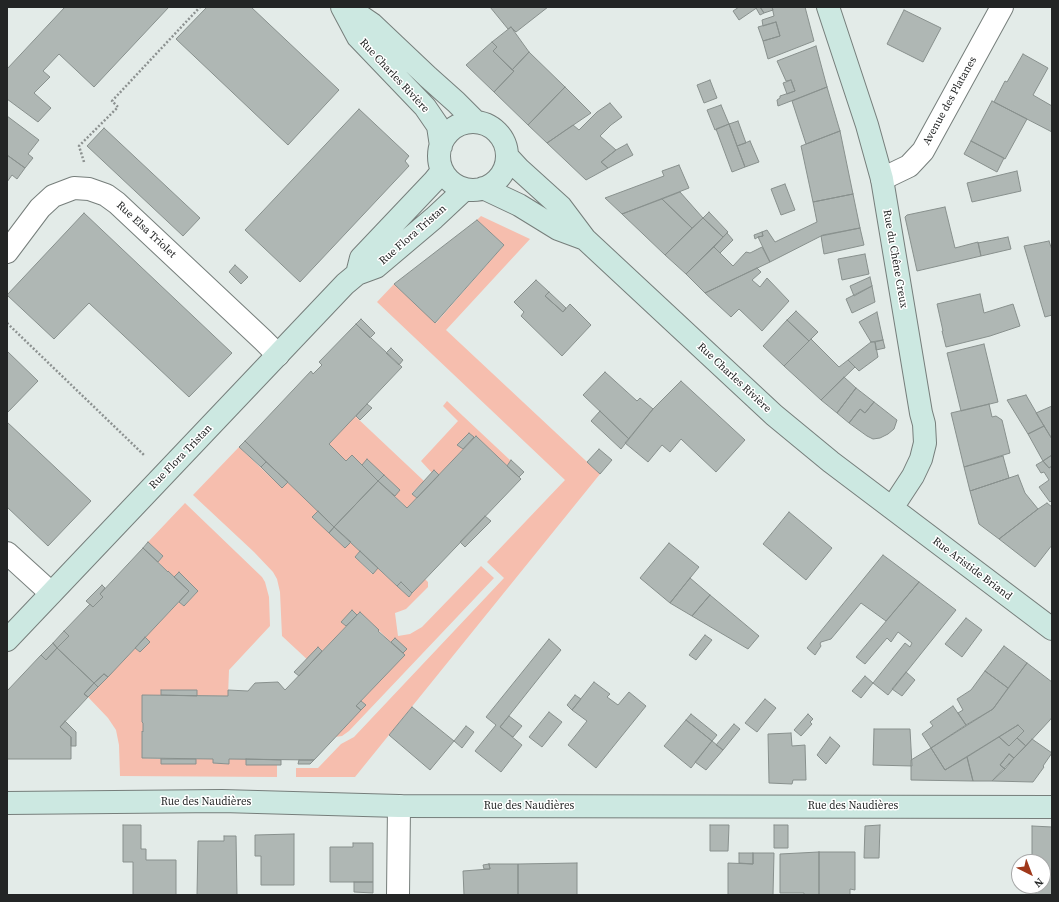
<!DOCTYPE html>
<html>
<head>
<meta charset="utf-8">
<style>
  body { margin:0 }
  #map { position:relative; width:1059px; height:902px; overflow:hidden; background:#e3ebe8; font-family:"Source Serif 4",serif }
  canvas { display:block }
  .frame { position:absolute; inset:0; border:8px solid #232525; pointer-events:none }
  .north { position:absolute; left:1011px; top:854px; width:40px; height:40px; box-sizing:border-box; background:#fff; border:1px solid #a7a8a8; border-radius:50%; rotate:138deg; font-size:11px; font-weight:700; line-height:16px; text-align:center; color:#232525 }
  .north::after { content:''; display:block; margin:auto; width:14px; height:18px; background:#a0381a; clip-path:polygon(50% 0,100% 100%,50% 72%,0 100%) }
</style>
</head>
<body>
<div id="map">
<canvas width="1059" height="902"></canvas>
<div class="frame"></div>
<div class="north">N</div>
</div>
<script>
const c = document.querySelector('canvas').getContext('2d');
c.lineJoin = 'round';
function fillPath(path, color) { c.fillStyle = color; c.fill(path, 'evenodd'); }
const toPath = rows => new Path2D(rows.map(r => 'M' + r).join(''));
function trace(path, color, width, dash) { c.strokeStyle = color; c.lineWidth = width; c.lineCap = dash ? 'butt' : 'round'; c.setLineDash(dash || []); c.stroke(path); }
function write(font, color, halo, rows, align = 'center') {
  c.font = font + ' "Source Serif 4",serif'; c.lineWidth = 3; c.setLineDash([]); c.textBaseline = 'middle'; c.strokeStyle = halo; c.fillStyle = color; for (const [text, x, y, turn = 0] of rows) {
    c.save(); c.translate(x, y); c.rotate((+turn || 0) * Math.PI / 180); c.textAlign = isNaN(turn) ? turn : align; if (halo) c.strokeText(text, 0, 0); c.fillText(text, 0, 0); c.restore();
  }
}
fillPath(toPath([
  [481,216,530,239,446,330,600,474,355,777,296,777,296,768,318,768,341,744,354,737,504,578,487,562,565,480,377,302,394,284,436,323,504,245,477,220],
  [447,401,511,461,507,466,476,436,439,475,434,470,432,473,421,461,458,421,443,406],
  [355,416,424,481,412,493,417,498,407,508,352,455,346,461,329,444],
  [239,447,282,488,288,482,318,511,312,517,345,548,351,542,360,551,355,557,372,574,378,568,409,597,425,579,428,582,428,587,406,609,395,613,398,636,410,634,422,627,481,566,494,578,349,731,342,736,335,737,365,705,361,701,404,655,360,612,311,663,282,636,280,592,277,579,273,572,254,552,193,495],
  [185,503,262,577,265,582,269,597,270,626,229,670,228,696,142,695,142,722,143,723,143,732,142,732,142,758,161,759,161,764,195,764,196,759,213,759,213,763,229,764,229,759,246,759,277,765,277,777,120,776,119,745,116,730,108,718,88,697,135,648,140,652,150,642,145,637,179,602,184,606,198,591,179,573,174,577,168,572,158,562,163,556,148,542]
]), '#f6beae');
const building = toPath([
  [65,7,169,7,94,87,59,54,43,71,50,77,34,93,51,108,38,122,7,99,7,69,65,7],
  [207,7,251,7,339,90,288,145,176,39,207,7],
  [490,7,548,7,516,32,511,27,508,29,490,7],
  [739,7,758,7,739,20,733,11,739,7],
  [758,7,760,7,764,13,760,15,756,8,758,7],
  [760,7,772,7,773,10,764,13,760,7],
  [772,7,805,7,814,41,768,59,763,41,780,36,776,22,763,26,762,20,774,16,772,7],
  [904,10,941,28,923,62,887,44,904,10],
  [776,22,780,36,763,41,758,27,776,22],
  [511,27,529,52,512,70,493,51,497,47,492,42,511,27],
  [492,42,497,47,493,51,514,71,494,92,466,65,492,42],
  [816,46,827,87,778,106,777,100,780,98,780,96,795,91,791,80,786,81,777,61,816,46],
  [529,52,565,87,528,125,494,92,514,71,512,70,529,52],
  [1023,54,1048,68,1033,95,1052,106,1052,132,994,102,1005,81,1007,82,1023,54],
  [710,80,717,98,704,103,697,85,710,80],
  [791,80,795,91,787,94,783,83,791,80],
  [565,87,591,113,547,143,528,125,565,87],
  [827,87,840,131,806,144,792,101,827,87],
  [992,101,1027,119,1005,159,971,141,992,101],
  [610,103,622,117,611,125,600,136,616,150,601,162,608,168,586,180,547,143,573,125,579,130,597,112,610,103],
  [721,105,729,124,715,130,707,110,721,105],
  [359,109,409,156,405,161,409,166,300,282,245,230,359,109],
  [7,116,39,140,28,154,33,158,25,168,7,155,7,116],
  [738,121,746,143,737,146,729,124,738,121],
  [729,124,745,167,732,172,716,129,729,124],
  [104,128,200,218,183,236,87,146,104,128],
  [840,131,853,194,813,202,801,146,840,131],
  [750,141,759,162,745,167,737,146,750,141],
  [971,141,1004,158,997,172,964,154,971,141],
  [627,144,633,155,608,168,601,162,616,150,627,144],
  [7,155,25,168,17,179,12,175,7,182,7,155],
  [679,165,689,188,622,214,605,198,664,176,662,171,679,165],
  [1017,171,1021,191,972,202,967,183,1017,171],
  [785,184,795,210,781,215,771,189,785,184],
  [680,192,703,218,692,228,662,199,680,192],
  [853,194,860,228,823,235,770,262,758,237,763,236,762,232,767,230,775,242,817,222,813,202,853,194],
  [662,199,692,228,665,255,622,214,662,199],
  [945,207,955,248,978,242,981,256,917,271,905,217,907,215,945,207],
  [709,212,728,232,723,237,703,218,709,212],
  [84,213,232,353,189,397,89,303,54,339,7,295,84,213],
  [703,218,723,237,686,274,665,255,703,218],
  [477,220,504,245,435,323,394,284,477,220],
  [860,228,864,245,824,254,821,236,860,228],
  [762,232,763,236,758,237,755,239,754,235,762,232],
  [727,233,733,240,720,253,714,247,727,233],
  [1008,237,1011,249,981,256,978,243,1008,237],
  [1049,241,1052,250,1052,315,1045,317,1024,246,1049,241],
  [714,247,733,266,746,252,750,253,762,247,770,262,705,293,686,274,714,247],
  [865,254,869,274,842,280,838,259,865,254],
  [235,265,248,277,241,284,229,272,235,265],
  [757,268,761,272,752,280,760,287,767,278,789,301,762,331,739,309,731,317,705,293,757,268],
  [870,277,872,286,854,296,850,286,870,277],
  [536,280,549,292,545,296,563,312,570,304,591,325,562,356,521,316,524,312,514,302,536,280],
  [872,286,875,302,852,313,846,299,872,286],
  [549,292,566,308,563,312,545,296,549,292],
  [980,294,984,313,1013,304,1020,326,990,336,946,347,942,331,943,331,937,304,980,294],
  [796,311,818,332,809,341,787,320,796,311],
  [877,312,883,340,871,342,859,322,877,312],
  [361,319,375,333,370,338,356,324,361,319],
  [787,320,809,341,784,366,763,346,787,320],
  [356,324,402,367,329,444,346,461,352,455,378,481,334,527,245,441,311,371,313,374,322,365,319,362,356,324],
  [811,339,839,367,848,360,855,367,821,400,784,366,811,339],
  [883,340,885,348,876,350,875,342,883,340],
  [871,342,875,342,878,357,859,371,848,360,871,342],
  [984,344,998,402,961,411,947,353,984,344],
  [391,348,403,360,399,365,386,353,391,348],
  [7,351,38,381,7,413,7,351],
  [605,372,637,401,640,398,653,409,629,439,583,395,605,372],
  [844,377,856,388,837,413,821,400,844,377],
  [681,381,745,440,716,472,681,439,670,452,662,445,648,462,625,443,653,409,681,381],
  [856,388,874,402,865,413,860,409,849,423,837,413,856,388],
  [1026,395,1044,426,1028,434,1007,400,1026,395],
  [874,402,897,420,894,429,888,434,880,438,873,439,867,436,849,423,860,409,865,413,874,402],
  [367,404,372,408,360,420,356,416,367,404],
  [989,404,992,417,996,416,1002,420,1010,453,964,467,951,413,989,404],
  [1052,406,1052,439,1036,413,1052,406],
  [600,411,629,439,621,449,591,421,600,411],
  [7,422,91,501,48,546,7,507,7,422],
  [1044,426,1052,439,1052,455,1043,461,1028,434,1044,426],
  [469,433,474,437,463,449,457,445,469,433],
  [476,436,521,479,412,593,401,582,397,586,334,527,378,481,407,508,476,436],
  [245,441,266,462,261,467,239,447,245,441],
  [599,449,612,460,600,474,587,462,599,449],
  [1052,455,1052,466,1049,468,1043,461,1052,455],
  [1003,456,1009,478,970,491,964,467,1003,456],
  [367,459,384,475,378,481,362,465,367,459],
  [511,460,524,472,519,477,507,466,511,460],
  [1043,461,1049,468,1052,466,1052,500,1050,502,1039,487,1049,480,1044,472,1041,473,1036,465,1043,461],
  [266,462,288,482,282,488,261,467,266,462],
  [434,470,439,475,417,498,412,494,434,470],
  [384,475,400,490,395,496,378,481,384,475],
  [1018,475,1025,493,1038,509,999,539,979,524,970,491,1018,475],
  [1047,503,1052,507,1052,545,1035,567,999,539,1038,509,1047,503],
  [318,511,334,527,329,533,312,517,318,511],
  [789,512,832,548,806,580,763,544,789,512],
  [485,516,491,521,465,547,460,542,485,516],
  [334,527,351,542,345,548,329,533,334,527],
  [148,542,163,556,158,562,143,548,148,542],
  [669,543,699,567,670,603,640,578,669,543],
  [143,548,168,572,168,571,189,591,108,677,104,674,94,683,57,648,69,636,64,631,90,604,93,607,103,597,100,594,143,548],
  [360,551,378,568,373,574,355,557,360,551],
  [883,555,919,582,886,621,861,603,831,639,821,642,820,644,821,646,815,655,807,648,883,555],
  [179,572,198,591,184,606,179,602,189,591,174,577,179,572],
  [690,578,710,595,692,616,670,603,690,578],
  [401,582,412,593,409,597,397,586,401,582],
  [919,582,956,610,888,695,873,683,905,643,910,647,912,643,898,632,891,642,887,638,865,664,856,657,919,582],
  [102,585,105,588,100,594,103,597,93,607,86,601,102,585],
  [710,595,759,636,748,649,692,616,710,595],
  [352,610,357,615,346,626,341,622,352,610],
  [360,612,379,630,378,631,405,655,356,706,361,710,314,760,229,759,229,764,213,763,213,759,142,758,142,731,143,732,143,723,142,722,142,695,228,696,228,690,248,691,255,683,278,682,285,690,360,612],
  [966,618,982,630,962,657,945,644,966,618],
  [64,631,69,636,57,648,53,643,64,631],
  [705,635,712,640,696,660,689,655,705,635],
  [145,637,150,642,140,652,135,648,145,637],
  [395,638,407,649,403,653,391,642,395,638],
  [549,639,561,650,500,727,522,745,501,772,475,751,496,725,486,717,549,639],
  [53,643,57,648,46,660,41,655,53,643],
  [1004,646,1027,663,1008,688,985,671,1004,646],
  [318,647,322,651,299,676,294,672,318,647],
  [57,648,94,683,84,694,88,697,60,727,71,737,71,759,7,759,7,691,41,655,46,660,57,648],
  [1027,663,1052,682,1052,717,1050,720,1026,746,1017,738,1024,731,1018,725,945,770,931,748,993,709,1027,663],
  [985,671,1008,688,993,709,966,725,958,713,963,710,957,699,971,690,985,671],
  [906,672,915,680,902,696,892,689,906,672],
  [104,674,108,677,98,687,94,683,104,674],
  [865,676,873,683,861,698,852,691,865,676],
  [594,682,610,694,607,697,618,705,629,692,646,706,596,768,568,745,587,721,572,710,594,682],
  [94,683,98,687,88,697,84,694,94,683],
  [161,690,197,690,197,696,161,695,161,690],
  [575,695,581,699,572,710,567,705,575,695],
  [765,699,776,708,757,732,745,723,765,699],
  [361,701,366,705,361,710,356,706,361,701],
  [953,706,966,725,931,748,922,734,933,726,930,722,953,706],
  [412,707,454,741,430,770,389,735,412,707],
  [549,712,562,722,542,747,529,737,549,712],
  [691,714,717,735,712,741,686,720,691,714],
  [808,714,813,719,810,722,812,724,801,736,794,730,808,714],
  [509,716,522,726,513,737,500,727,509,716],
  [686,720,712,741,691,768,664,746,686,720],
  [65,721,76,732,76,746,71,746,71,737,60,727,65,721],
  [734,724,740,729,723,750,716,745,734,724],
  [1018,725,1024,731,1009,746,999,737,1018,725],
  [466,726,474,732,462,748,454,741,466,726],
  [874,729,910,729,912,766,873,765,874,729],
  [791,733,792,746,805,745,806,780,793,780,792,784,769,783,768,734,791,733],
  [830,737,840,746,826,764,817,755,830,737],
  [999,737,1009,746,1017,738,1026,746,1014,758,1009,754,1000,765,1005,769,992,781,973,781,967,757,999,737],
  [1032,739,1052,753,1043,766,1044,767,1033,782,992,781,1032,739],
  [712,741,723,750,706,770,695,762,712,741],
  [931,748,945,770,967,757,973,781,911,780,911,760,931,748],
  [1009,754,1014,758,1005,769,1000,765,1009,754],
  [161,759,196,759,196,764,161,764,161,759],
  [246,759,281,760,281,765,246,765,246,759],
  [299,760,314,760,310,764,298,764,299,760],
  [123,825,141,825,141,849,146,849,146,860,176,860,176,895,133,895,133,862,123,862,123,825],
  [710,825,729,825,728,851,710,851,710,825],
  [774,825,788,825,788,848,774,848,774,825],
  [880,825,879,858,864,858,865,826,880,825],
  [1032,826,1052,827,1052,895,1032,895,1032,886,1043,886,1043,862,1032,862,1032,826],
  [294,834,294,885,261,885,261,856,255,856,255,835,294,834],
  [224,836,236,836,237,895,197,895,198,841,224,841,224,836],
  [353,843,373,843,373,882,330,882,330,847,353,847,353,843],
  [819,852,819,895,804,895,804,893,780,893,780,854,819,852],
  [819,852,855,852,855,890,850,889,850,895,819,895,819,852],
  [739,853,753,853,753,864,739,863,739,853],
  [753,853,774,853,773,895,728,895,728,863,753,864,753,853],
  [577,863,577,895,518,895,518,864,577,863],
  [489,864,518,864,518,895,464,895,463,871,490,869,489,864],
  [489,864,490,869,484,869,483,865,489,864],
  [354,882,373,882,373,893,354,892,354,882]
]);
fillPath(building, '#afb7b4');
trace(building, '#88908d', 1);
const street = toPath([
  [882,179,909,166,923,151,1002,7],
  [7,252,40,208,53,196,74,188,89,189,106,195,117,203,263,340,278,355],
  [7,553,51,593],
  [398,895,399,806]
]);
const secondary = toPath([
  [342,7,358,37,425,107,438,126,441,146],
  [347,7,372,24,428,77,456,102,476,122],
  [828,7,867,125,882,179,921,413,924,424,925,443,921,459,913,476,892,508],
  '439 156a34 34 0 1 1 68 0a34 34 0 1 1-68 0Z',
  [507,156,519,169,561,207,585,239,774,415,831,462,1052,629],
  [483,188,519,205,558,229,585,239],
  [357,274,361,258,434,181,442,171],
  [7,640,345,284,357,274,376,267,434,218,465,189],
  [7,803,222,801,399,806,1052,807]
]);
trace(street, '#767e7b', 24);
trace(secondary, '#767e7b', 24);
trace(toPath([
  [84,162,79,146,118,107,112,101,200,7],
  [7,323,145,456]
]), '#8c9190', 2.5, [2, 2]);
trace(street, '#fff', 22);
trace(secondary, '#cce8e1', 22);
write('11px', '#232525', '#fff', [
  ["Rue Charles Rivière",394,76,47],
  ["Avenue des Platanes",950,101,-61],
  ["Rue Elsa Triolet",146,230,43],
  ["Rue Flora Tristan",413,235,-41],
  ["Rue du Chêne Creux",895,259,80],
  ["Rue Charles Rivière",734,378,43],
  ["Rue Flora Tristan",181,457,-46],
  ["Rue Aristide Briand",972,569,37],
  ["Rue des Naudières",206,802],
  ["Rue des Naudières",529,806],
  ["Rue des Naudières",853,806]
]);
</script>
</body>
</html>
